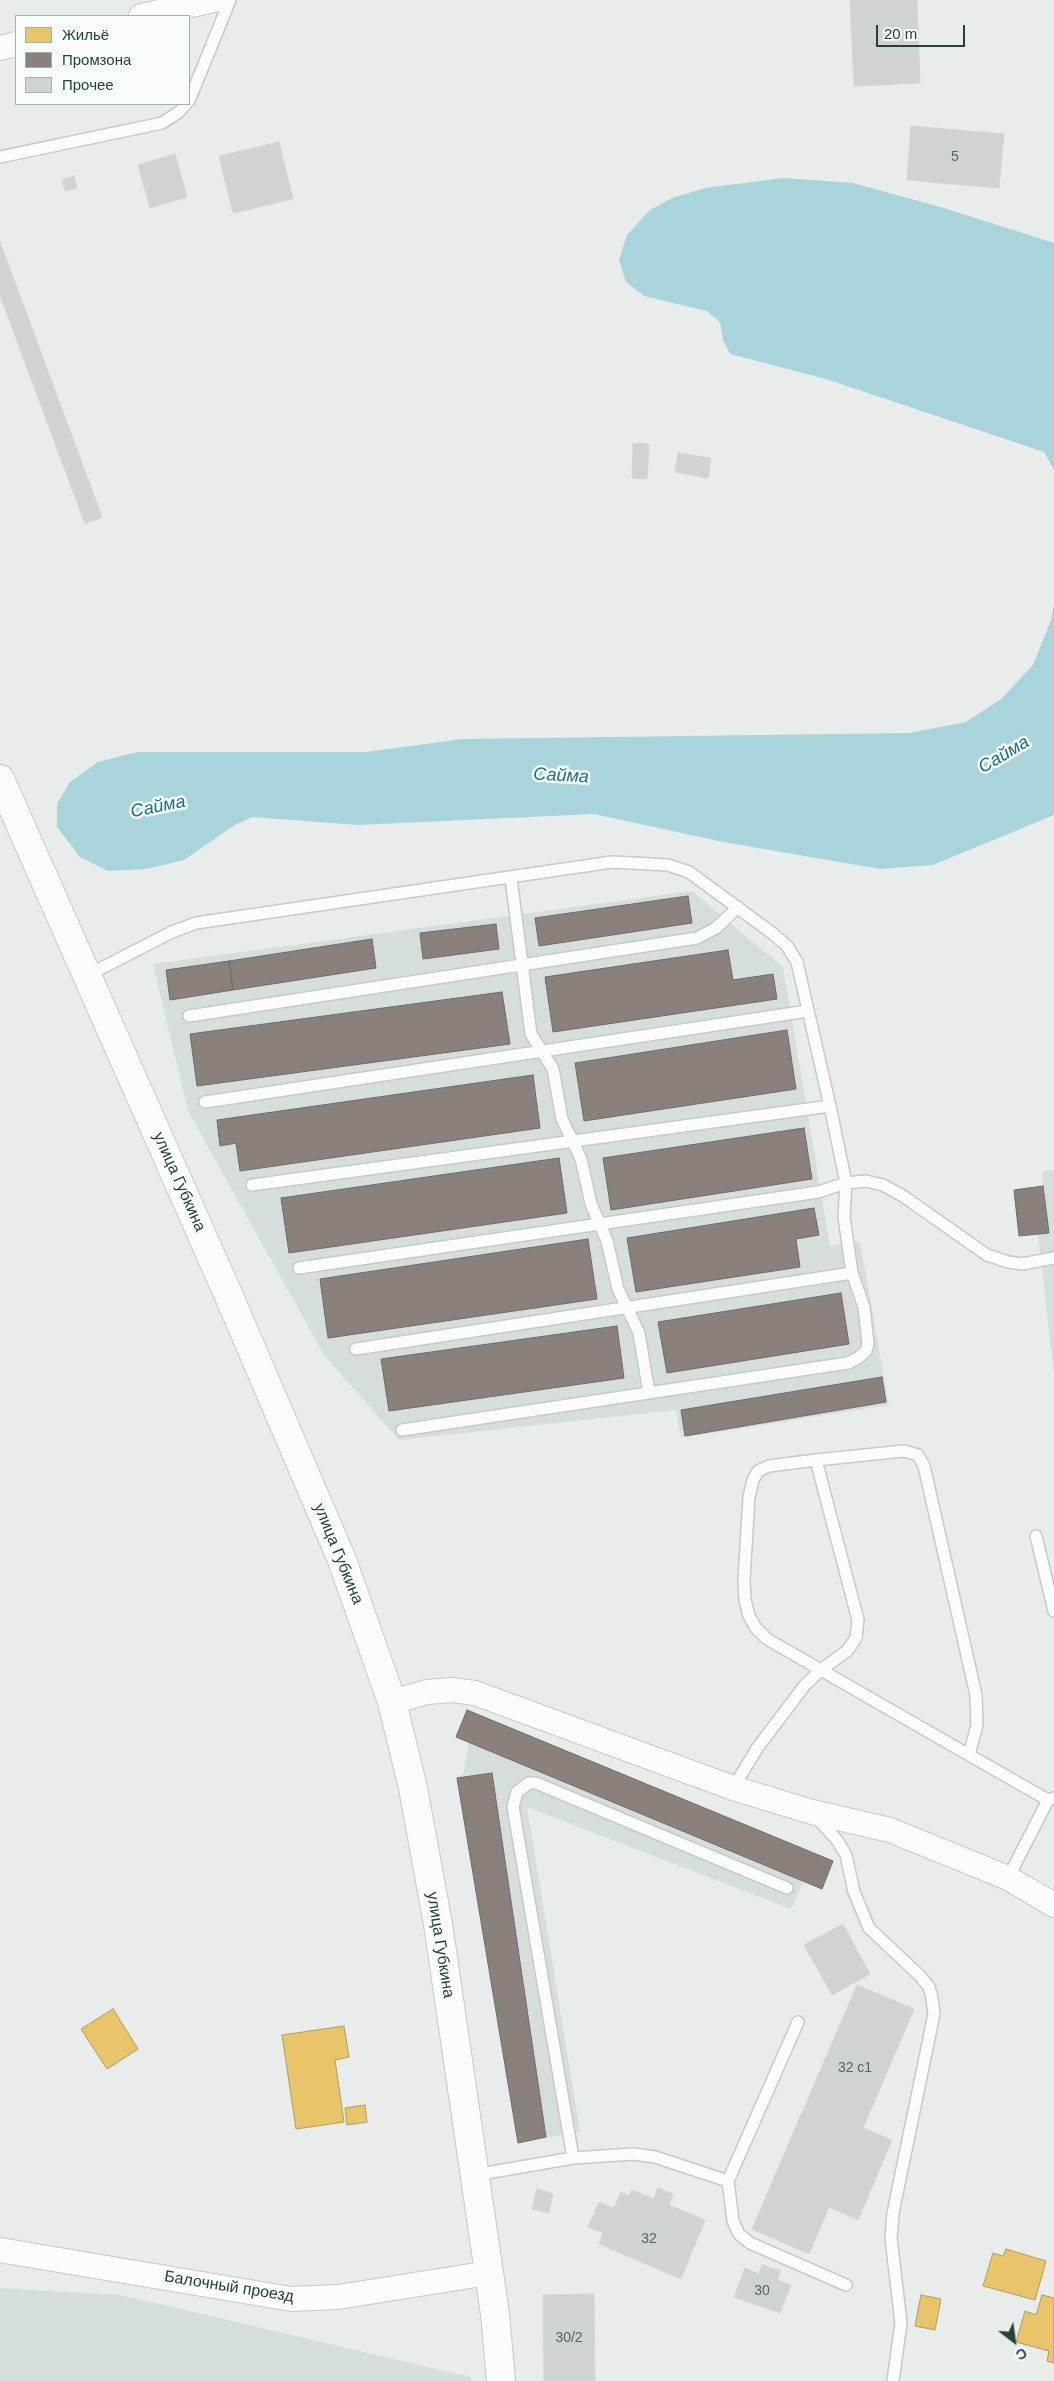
<!DOCTYPE html>
<html>
<head>
<meta charset="utf-8">
<style>
  body { margin:0 }
  #map { position:relative; width:1054px; height:2381px; overflow:hidden; background:#e8edeb; font-family:Arial,sans-serif }
  canvas { display:block }
  .legend { position:absolute; left:15px; top:15px; width:175px; height:90px; box-sizing:border-box; background:#f7fbf9; border:1px solid #a3b1ad; margin:0; padding:6px 9px; list-style:none; font-size:15px; color:#24423a }
  .legend li { display:flex; align-items:center; gap:10px; height:25px }
  .legend b { width:25px; border:1px solid #a3b1ad }
  .north { position:absolute; left:989px; top:2316px; width:50px; height:50px; -webkit-text-stroke:4px #f7fbf9; paint-order:stroke; rotate:150deg; font-size:14px; font-weight:700; line-height:20px; text-align:center; color:#24423a }
  .north::after { content:''; display:block; margin:auto; width:18px; height:22px; background:#24423a; clip-path:polygon(50% 0,100% 100%,50% 72%,0 100%) }
  .scale { position:absolute; left:876px; top:25px; width:89px; height:22px; box-sizing:border-box; border:2px solid #24423a; border-top:0; padding-left:6px; font-size:15px; line-height:18px; white-space:nowrap; color:#24423a; -webkit-text-stroke:4px #f7fbf9; paint-order:stroke }
</style>
</head>
<body>
<div id="map">
<canvas width="1054" height="2381"></canvas>
<ul class="legend">
<li><b style="height:14px;background:#e9c46a"></b>Жильё</li>
<li><b style="height:14px;background:#8a817c"></b>Промзона</li>
<li><b style="height:14px;background:#cfd4d2"></b>Прочее</li>
</ul>
<div class="north">С</div>
<div class="scale">20 m</div>
</div>
<script>
const c = document.querySelector('canvas').getContext('2d');
c.lineJoin = 'round';
function fillPath(path, color) { c.fillStyle = color; c.fill(path, 'evenodd'); }
const toPath = rows => new Path2D(rows.map(r => 'M' + r).join(''));
function trace(path, color, width, dash) { c.strokeStyle = color; c.lineWidth = width; c.lineCap = dash ? 'butt' : 'round'; c.setLineDash(dash || []); c.stroke(path); }
function write(font, color, halo, rows, align = 'center') {
  c.font = font + ' Arial,sans-serif'; c.lineWidth = 5; c.setLineDash([]); c.textBaseline = 'middle'; c.strokeStyle = halo; c.fillStyle = color; for (const [text, x, y, turn = 0] of rows) {
    c.save(); c.translate(x, y); c.rotate((+turn || 0) * Math.PI / 180); c.textAlign = isNaN(turn) ? turn : align; if (halo) c.strokeText(text, 0, 0); c.fillText(text, 0, 0); c.restore();
  }
}
fillPath(toPath([
  [692,891,783,967,830,1246,860,1242,889,1405,681,1438,676,1410,399,1440,324,1355,188,1111,153,964],
  [1054,1170,1054,1375,1038,1234,1019,1236,1014,1190,1043,1186,1042,1172],
  [467,1710,833,1861,822,1889,804,1881,791,1909,527,1807,580,2132,518,2143,457,1778,463,1774,469,1743,456,1737],
  [0,2288,121,2295,471,2377,471,2381,0,2381]
]), '#d6dedb');
fillPath(toPath([
  [783,178,853,183,944,208,1054,243,1054,470,1044,452,826,379,730,354,723,340,720,322,707,311,644,296,626,282,619,260,627,235,650,210,672,198,705,188],
  [1054,605,1054,815,933,865,880,869,723,842,594,814,358,825,252,817,233,826,184,860,146,869,108,871,80,857,57,827,57,804,70,782,98,762,137,752,366,752,462,739,909,733,966,722,1001,699,1033,665,1051,620]
]), '#a9d4db');
const homes = toPath([
  [113,2009,138,2049,107,2069,81,2029,113,2009],
  [344,2026,349,2057,335,2060,344,2122,296,2129,282,2035,344,2026],
  [365,2105,367,2122,347,2125,345,2108,365,2105],
  [1006,2249,1046,2261,1035,2300,983,2286,993,2253,1003,2256,1006,2249],
  [921,2295,941,2299,935,2330,915,2326,921,2295],
  [1042,2295,1054,2298,1054,2363,1047,2361,1049,2351,1016,2342,1025,2311,1036,2315,1042,2295]
]);
fillPath(homes, '#e9c46a');
trace(homes, '#ae9d5c', 1);
const industry = toPath([
  [688,896,692,923,539,946,535,918,688,896],
  [496,924,499,949,423,959,420,933,496,924],
  [372,939,376,968,233,990,229,961,372,939],
  [728,950,733,980,773,974,777,999,553,1032,545,977,728,950],
  [229,961,233,990,170,1000,166,970,229,961],
  [502,992,510,1044,197,1086,190,1034,502,992],
  [787,1030,796,1089,584,1121,575,1063,787,1030],
  [533,1075,540,1128,240,1171,236,1143,220,1146,217,1120,533,1075],
  [804,1128,812,1179,611,1210,603,1158,804,1128],
  [559,1158,567,1213,289,1253,281,1198,559,1158],
  [1043,1186,1049,1233,1019,1236,1014,1190,1043,1186],
  [814,1208,819,1235,796,1239,800,1267,636,1292,627,1238,814,1208],
  [588,1239,597,1299,328,1338,320,1279,588,1239],
  [841,1293,849,1344,667,1373,658,1322,841,1293],
  [617,1326,624,1378,389,1411,381,1359,617,1326],
  [882,1377,886,1402,685,1436,681,1410,882,1377],
  [467,1710,833,1861,822,1889,456,1737,467,1710],
  [492,1773,546,2137,518,2143,457,1778,492,1773]
]);
fillPath(industry, '#8a817c');
trace(industry, '#6b6e68', 1);
const building = toPath([
  [850,0,917,0,920,83,854,86,850,0],
  [911,126,1004,134,999,188,907,180,911,126],
  [279,142,293,199,233,213,219,156,279,142],
  [175,154,187,197,150,208,138,165,175,154],
  [74,176,77,188,65,191,62,180,74,176],
  [0,242,102,517,85,524,0,295,0,242],
  [633,443,649,444,647,479,632,478,633,443],
  [678,453,711,458,708,478,675,472,678,453],
  [843,1924,870,1974,832,1995,804,1945,843,1924],
  [857,1985,914,2009,863,2128,892,2140,858,2220,829,2207,809,2254,752,2229,857,1985],
  [658,2188,673,2194,669,2205,705,2220,681,2279,599,2244,603,2233,588,2227,599,2202,614,2208,621,2192,629,2196,632,2190,654,2199,658,2188],
  [537,2189,553,2193,549,2213,532,2209,537,2189],
  [762,2265,781,2271,777,2280,791,2285,780,2313,734,2297,745,2268,759,2274,762,2265],
  [594,2294,595,2381,544,2381,543,2295,594,2294]
]);
fillPath(building, '#cfd4d2');
trace(building, '#d1d6d4', 1);
const lane = toPath([
  [189,101,230,0],
  [0,157,162,123,179,112,186,104],
  [511,878,531,1034,553,1069,562,1119,581,1159,591,1204,607,1241,618,1289,639,1333,649,1393],
  [88,975,172,932,196,923,612,862,668,865,689,872,772,933,787,946,797,962,830,1106,846,1183,866,1181,883,1185,903,1196,987,1255,1008,1262,1022,1264,1054,1258],
  [189,1016,697,938,716,928,738,907],
  [205,1102,808,1011],
  [252,1185,830,1106],
  [299,1268,818,1192,846,1183,844,1217,852,1273,864,1307,868,1344,866,1351,858,1358,848,1363,402,1430],
  [356,1349,852,1273],
  [816,1460,769,1466,758,1471,753,1480,749,1497,744,1580,745,1600,749,1616,756,1628,767,1639,969,1755],
  [1036,1536,1054,1611],
  [733,1788,758,1747,805,1685,822,1669,847,1651,856,1638,858,1620,816,1460,904,1451,918,1455,924,1466,976,1695,977,1725,969,1755,1048,1800],
  [816,1817,837,1840,846,1855,854,1892,869,1928,919,1975,929,1987,932,1998,934,2014,893,2213,891,2238,901,2323,893,2381],
  [1008,1878,1048,1800,1054,1798],
  [798,2022,728,2181,733,2221,739,2234,750,2243,846,2285],
  [573,2158,513,1807,517,1792,529,1783,536,1783,787,1888],
  [475,2175,573,2158,633,2154,655,2157,728,2181]
]);
const street = toPath([
  [141,16,214,0],
  [0,48,16,44],
  [392,1702,427,1692,452,1690,475,1693,733,1788,812,1812,890,1830,1008,1878,1054,1905],
  [0,2250,291,2299,338,2297,489,2273]
]);
const secondary = toPath([
  [0,779,228,1294,342,1560,392,1702,413,1788,438,1924,495,2314,501,2381]
]);
trace(lane, '#c5cac8', 14);
trace(street, '#c5cac8', 26);
trace(secondary, '#c3cbc8', 30);
trace(lane, '#fcfcfc', 11);
trace(street, '#fcfcfc', 24);
trace(secondary, '#fcfcfc', 28);
write('14px', '#506761', null, [
  ["5",955,157],
  ["32 с1",855,2068],
  ["32",649,2239],
  ["30",762,2291],
  ["30/2",569,2338]
]);
write('16px', '#24423a', '#f7fbf9', [
  ["улица Губкина",179,1182,66],
  ["улица Губкина",338,1554,68],
  ["улица Губкина",440,1945,81],
  ["Балочный проезд",229,2287,9]
]);
write('italic 18px', '#1c6f80', '#f7fbf9', [
  ["Сайма",1004,755,-31],
  ["Сайма",561,776,3],
  ["Сайма",158,807,-11]
]);
</script>
</body>
</html>
